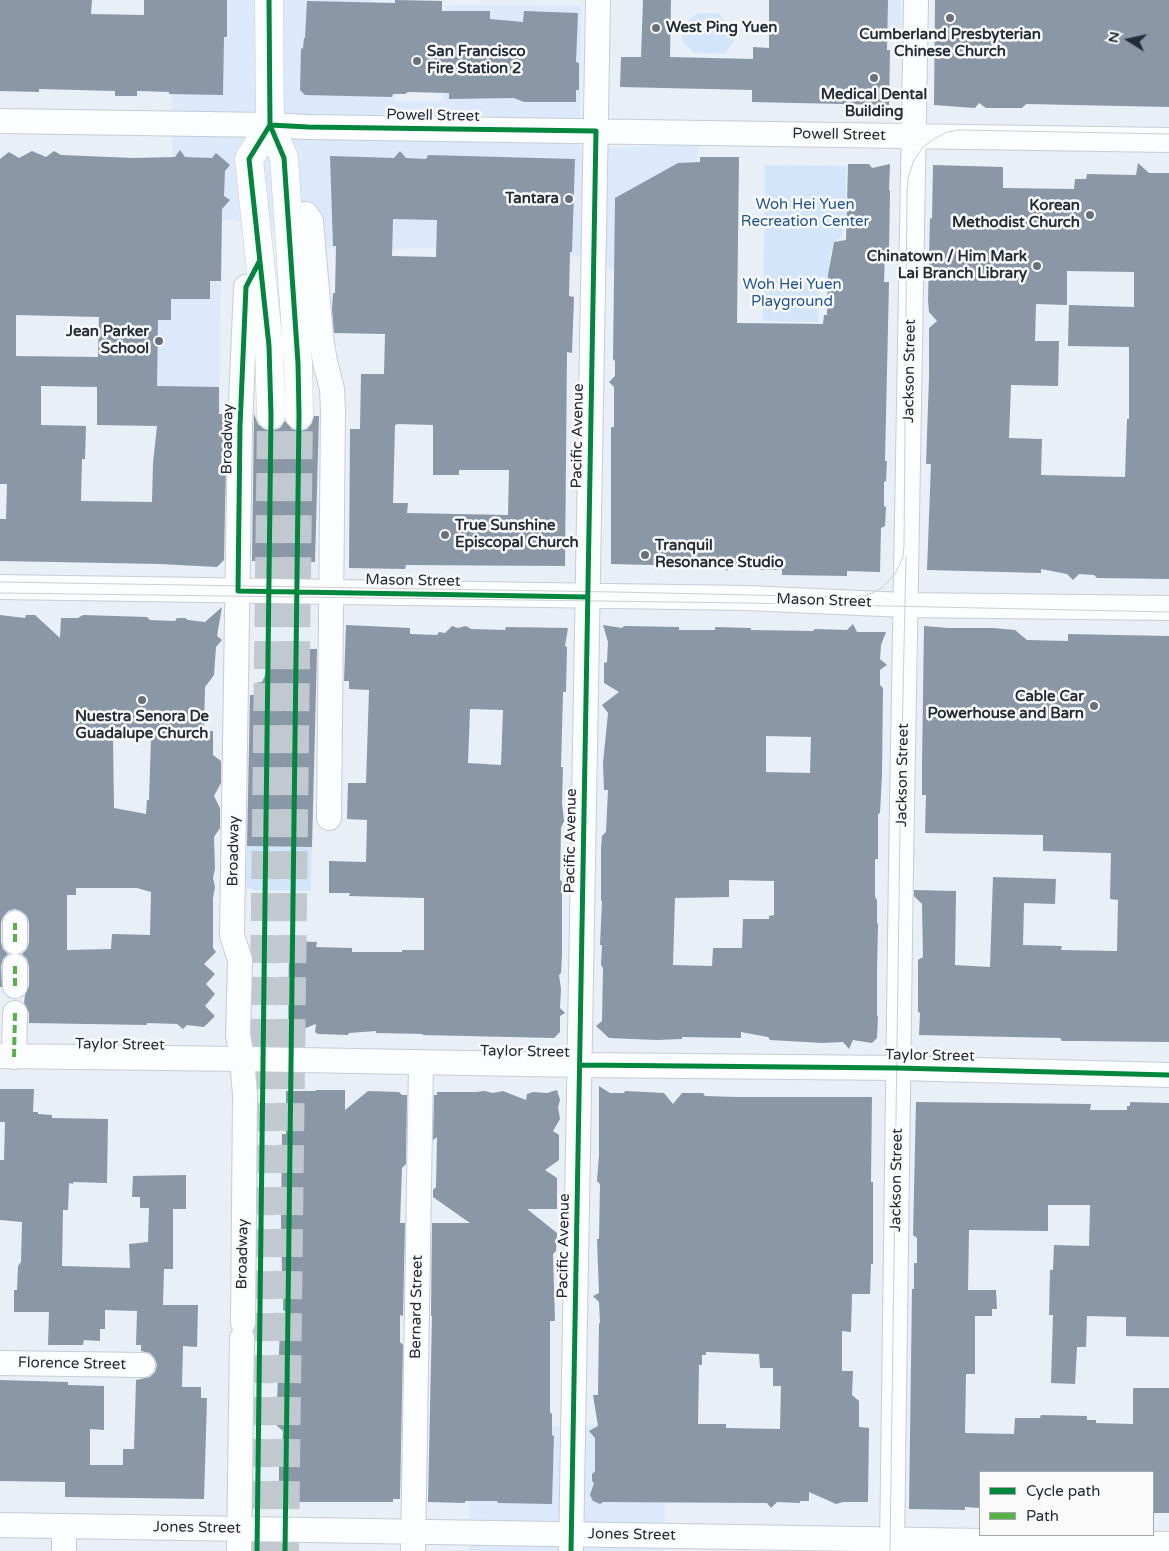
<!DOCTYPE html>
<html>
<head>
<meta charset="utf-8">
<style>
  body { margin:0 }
  #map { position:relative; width:1169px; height:1551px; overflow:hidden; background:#e8eff7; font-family:"Varela Round",sans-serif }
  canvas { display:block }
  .legend { position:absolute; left:979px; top:1471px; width:175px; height:65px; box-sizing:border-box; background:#fafafa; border:1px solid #a5a8ab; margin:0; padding:6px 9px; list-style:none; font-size:15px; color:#252c35 }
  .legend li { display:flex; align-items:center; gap:10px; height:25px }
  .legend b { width:25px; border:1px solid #a5a8ab }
  .north { position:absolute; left:1104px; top:15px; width:50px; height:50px; -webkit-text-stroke:4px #fafafa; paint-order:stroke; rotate:280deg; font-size:14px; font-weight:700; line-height:20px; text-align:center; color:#252c35 }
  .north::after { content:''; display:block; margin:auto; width:18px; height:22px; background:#252c35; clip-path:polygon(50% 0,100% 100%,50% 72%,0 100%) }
</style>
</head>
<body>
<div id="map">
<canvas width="1169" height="1551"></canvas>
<ul class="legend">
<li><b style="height:6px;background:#00873e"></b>Cycle path</li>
<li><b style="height:6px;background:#55b246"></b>Path</li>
</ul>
<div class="north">N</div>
</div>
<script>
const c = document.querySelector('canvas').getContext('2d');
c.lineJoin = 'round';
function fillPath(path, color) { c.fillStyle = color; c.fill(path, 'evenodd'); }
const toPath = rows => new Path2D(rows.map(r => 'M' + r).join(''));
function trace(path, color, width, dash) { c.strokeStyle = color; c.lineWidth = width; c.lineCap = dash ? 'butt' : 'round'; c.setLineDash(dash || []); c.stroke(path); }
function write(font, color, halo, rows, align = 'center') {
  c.font = font + ' "Varela Round",sans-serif'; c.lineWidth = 5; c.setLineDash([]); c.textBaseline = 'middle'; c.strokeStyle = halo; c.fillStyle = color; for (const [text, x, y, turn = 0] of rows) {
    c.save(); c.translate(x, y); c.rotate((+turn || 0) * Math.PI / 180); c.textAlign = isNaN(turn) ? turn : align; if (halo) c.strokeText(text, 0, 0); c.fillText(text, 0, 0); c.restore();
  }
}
fillPath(toPath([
  [171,0,372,0,393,26,394,101,443,101,447,5,581,6,580,149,698,144,697,194,676,273,612,269,583,256,429,248,339,251,233,220,181,224,222,225,219,427,97,425,99,296,173,208],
  [831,0,901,0,901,29,830,31],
  [667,1422,664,1551,469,1551,470,1430]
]), '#dbe9fa');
fillPath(toPath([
  [697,13,718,13,734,31,733,42,725,54,694,53,682,41,683,26],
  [765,165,846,166,845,223,841,237,834,242,830,255,832,278,820,277,818,322,763,321],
  [247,846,312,847,311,891,254,890,246,887]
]), '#d2e5fb');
fillPath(toPath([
  [0,0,92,0,91,14,144,15,144,0,227,0,227,37,224,37,223,95,169,94,169,92,137,91,137,96,115,96,115,91,39,89,39,92,0,91],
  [395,0,442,1,442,11,490,11,490,19,523,22,524,11,578,13,576,62,579,63,579,90,576,90,576,102,524,102,514,98,449,99,449,93,408,92,405,94,393,94,392,97,305,95,300,90,301,49,303,48,304,38,305,38,307,1,395,3],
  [643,0,671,0,670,57,753,59,753,47,769,48,769,0,888,0,887,50,890,50,889,105,752,102,752,90,620,87,621,57,641,57],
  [935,0,1169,0,1169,107,1026,104,1022,108,986,108,979,103,975,108,934,105],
  [180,150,185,157,212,158,216,153,230,165,225,171,224,196,230,200,222,209,221,281,210,281,210,299,171,299,171,320,158,320,157,386,219,387,219,414,227,414,224,560,217,567,160,564,0,561,0,519,6,519,7,484,0,484,0,159,9,152,19,158,32,151,46,157,54,151,61,155,134,158,175,157],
  [16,315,99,317,98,357,16,356],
  [41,386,97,387,97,425,157,426,153,463,152,502,81,501,82,459,85,459,86,426,41,425],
  [400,151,406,158,426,159,428,155,575,159,572,252,570,252,569,296,574,297,572,353,567,352,565,566,406,565,405,569,349,568,350,429,360,429,361,374,384,374,385,334,334,333,332,309,333,293,335,293,336,246,333,246,330,156,394,158],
  [393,219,437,220,436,257,392,256],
  [398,424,433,425,433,475,459,475,459,470,509,470,508,515,407,513,408,503,393,503,395,425],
  [700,157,739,157,737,323,823,324,824,315,827,315,828,275,834,242,846,240,848,164,869,164,872,168,890,164,889,190,890,191,889,250,885,251,884,282,889,282,885,461,887,461,886,481,884,482,884,506,886,507,885,526,881,528,880,572,847,571,847,576,782,575,782,570,760,570,760,564,731,565,727,571,721,564,696,564,695,566,611,564,611,427,614,427,614,387,609,382,615,376,615,361,613,359,615,198,678,163,700,162],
  [1138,163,1149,173,1169,173,1169,579,1097,578,1094,575,1079,574,1073,580,1067,574,1041,569,1041,573,927,570,931,464,926,464,929,378,929,328,937,321,929,312,928,300,930,218,932,219,933,165,1003,167,1003,188,1074,189,1075,179,1086,179,1087,174,1136,175],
  [1067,271,1134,272,1134,307,1069,305,1068,346,1129,347,1129,419,1127,419,1125,477,1041,475,1042,439,1009,438,1011,385,1058,386,1059,341,1035,341,1036,304,1067,305],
  [254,414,258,424,264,429,271,431,280,428,285,421,292,429,300,431,307,429,312,423,314,416,319,416,315,562,252,561],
  [222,607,217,636,222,640,216,647,214,675,205,687,204,731,213,731,213,755,221,761,221,783,214,796,220,808,220,828,214,837,215,869,213,878,215,887,213,898,213,948,216,952,204,964,215,974,206,984,215,994,205,1006,215,1016,204,1027,187,1025,183,1029,177,1024,147,1023,147,1025,29,1023,29,1013,24,1003,25,995,29,986,29,966,27,959,22,954,27,949,29,942,29,923,27,916,21,911,15,909,8,911,3,917,1,923,1,942,3,949,8,954,3,959,1,966,2,987,0,987,0,615,25,618,26,615,35,615,60,638,61,618,78,618,83,615,147,617,150,620,175,621,177,618,185,618,188,620,205,622],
  [113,738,151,739,149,800,147,800,146,814,114,808],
  [76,888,137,888,151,892,150,935,112,934,111,949,67,950,67,895,76,895],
  [853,624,857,632,886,632,881,645,880,659,887,665,880,670,880,685,883,688,882,775,880,813,878,814,878,859,875,859,875,897,877,900,877,923,878,924,877,970,877,1016,878,1016,877,1038,872,1043,853,1040,849,1049,843,1042,822,1043,770,1040,768,1037,741,1032,741,1038,682,1037,682,1039,657,1040,609,1038,596,1026,602,1021,603,968,601,965,602,945,600,945,602,901,601,901,601,848,602,836,606,832,608,790,604,790,603,763,608,713,602,705,619,692,604,683,604,663,607,662,608,642,603,625,622,628,624,626,679,627,679,630,715,630,715,627,751,628,751,630,813,631,815,629,847,630],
  [766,736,811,737,810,773,766,772],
  [729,880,774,881,774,915,769,916,769,919,743,919,742,948,713,948,712,966,673,965,675,898,729,897],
  [346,625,410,628,410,634,437,635,439,632,445,633,452,626,458,628,466,626,471,629,505,630,506,627,568,628,565,646,567,647,566,692,563,692,561,767,563,767,562,803,564,821,561,828,560,880,562,881,562,954,561,973,559,975,561,989,560,1008,565,1013,560,1016,560,1032,554,1038,422,1035,423,1034,376,1033,376,1031,349,1033,348,1035,318,1034,315,1032,316,1024,288,1035,289,941,317,942,316,947,352,948,352,952,402,952,402,950,424,950,424,898,349,896,350,893,329,893,329,861,366,862,367,820,347,819,348,783,366,783,369,690,349,689,349,681,344,681],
  [470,709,503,710,501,765,468,763],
  [924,626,948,628,993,628,1015,630,1027,640,1068,641,1068,634,1169,636,1169,1042,1081,1041,1062,1041,1060,1038,919,1035,920,1013,918,1012,918,960,923,957,922,904,914,896,914,890,956,891,955,965,990,967,993,877,1056,879,1055,904,1024,903,1023,945,1062,946,1061,950,1117,951,1118,900,1110,899,1111,853,1043,851,1043,835,925,833,926,795,922,795,922,764],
  [291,649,317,649,312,847,247,846,250,695,255,695,255,683,262,682,267,671,274,668,278,659,291,655],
  [599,1086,610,1093,624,1093,625,1091,664,1093,673,1104,682,1093,703,1093,705,1096,736,1097,872,1097,871,1182,873,1182,873,1264,871,1264,870,1294,852,1294,851,1332,842,1331,842,1371,853,1371,852,1395,859,1401,859,1427,869,1428,868,1502,843,1502,836,1504,809,1492,809,1501,800,1501,800,1503,777,1502,771,1508,767,1503,603,1502,600,1504,593,1501,590,1495,594,1483,592,1481,592,1474,595,1471,595,1438,589,1431,598,1426,593,1395,598,1395,599,1323,600,1323,599,1302,593,1296,599,1293,597,1239,599,1239,600,1184,597,1181,599,1155],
  [706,1352,759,1354,760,1368,773,1368,773,1386,781,1386,780,1429,726,1428,726,1424,698,1424,699,1365,702,1365,702,1355,706,1355],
  [0,1089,34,1089,33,1112,38,1112,38,1114,52,1115,52,1118,108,1119,107,1183,73,1182,73,1184,69,1183,68,1210,63,1210,62,1266,130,1268,129,1244,148,1242,149,1208,140,1208,140,1197,132,1197,133,1176,186,1175,186,1209,173,1209,173,1269,164,1269,163,1305,198,1305,197,1347,183,1346,182,1387,201,1387,201,1398,207,1398,204,1499,65,1497,65,1482,0,1481,0,1380,68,1382,68,1385,104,1386,104,1430,90,1429,90,1465,123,1465,123,1449,134,1449,136,1380,150,1377,155,1372,157,1365,155,1359,150,1353,141,1351,141,1345,136,1345,137,1311,105,1310,105,1329,100,1329,100,1341,84,1340,83,1345,48,1345,49,1312,14,1312,14,1290,17,1290,18,1266,21,1262,22,1222,0,1220,0,1160,4,1160,5,1122,0,1122],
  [316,1090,345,1090,345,1110,368,1091,399,1092,402,1095,407,1095,406,1164,402,1168,400,1223,405,1223,403,1316,400,1315,400,1342,403,1345,400,1499,393,1499,393,1502,279,1502,279,1463,277,1461,277,1454,282,1447,283,1431,276,1425,280,1329,299,1320,283,1310,284,1277,282,1277,281,1222,282,1134,286,1134,286,1091,316,1091],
  [557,1090,560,1100,558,1107,560,1119,553,1131,559,1135,559,1160,545,1170,557,1178,557,1209,527,1209,557,1233,556,1251,553,1254,555,1321,550,1321,550,1412,552,1414,552,1435,554,1436,552,1504,498,1503,497,1501,465,1501,465,1503,428,1502,432,1316,431,1316,432,1223,470,1223,433,1197,433,1190,436,1187,437,1137,433,1140,434,1095,437,1095,437,1092,476,1092,484,1091,493,1093,503,1091,526,1100,527,1094,533,1092,547,1093],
  [916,1102,1091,1104,1090,1110,1127,1110,1127,1106,1130,1106,1130,1102,1169,1103,1169,1337,1126,1336,1126,1317,1087,1316,1086,1347,1077,1347,1075,1384,1051,1383,1053,1315,1049,1315,1050,1270,1053,1270,1054,1245,1089,1246,1090,1205,1048,1205,1048,1231,969,1230,968,1290,996,1290,997,1309,992,1309,992,1316,975,1316,975,1374,966,1374,965,1433,1014,1434,1015,1418,1040,1418,1041,1415,1087,1416,1087,1420,1096,1420,1096,1423,1133,1424,1133,1388,1169,1388,1169,1513,1153,1513,1153,1472,980,1472,980,1508,965,1507,965,1510,909,1509,912,1289,914,1289,914,1263,917,1263,917,1238,913,1235]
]), '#8997a6');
trace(toPath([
  [257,1551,271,415],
  [285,1551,299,415]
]), '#c1c8d0', 28, [28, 14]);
const minor = toPath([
  [0,121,270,125,308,127,1169,140],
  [306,214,311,221,321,337,325,362,332,389,333,411,329,818],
  [0,587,746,598,905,605,1169,608],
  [15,942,15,923],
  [15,986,15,966],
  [0,1056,242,1059,580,1065,897,1068,1169,1075],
  [14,1057,15,1013],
  [243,1323,245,1095,242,1059,238,1035,240,960,232,935,240,426,246,287],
  [0,1363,143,1365],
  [0,1525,1169,1544],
  [64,1551,64,1526],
  [239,1551,242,1338],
  [413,1551,421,1063],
  [571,1551,598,0],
  [892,1551,901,864,916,0]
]);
const major = toPath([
  [269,0,270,125,284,158,298,363,299,415],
  [270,125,249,159,269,346,271,415]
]);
trace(minor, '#c6cdd5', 26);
trace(major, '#c6cdd5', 29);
trace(minor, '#fcfdfe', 24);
trace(major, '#fcfdfe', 28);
trace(toPath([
  [0,582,615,592,840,597,864,596,874,592,883,587,895,574,903,557,904,546,907,190,908,178,914,160,923,147,934,139,947,132,960,130,1169,134],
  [0,593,747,603,1169,612],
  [890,1551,900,830,906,556]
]), '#cdcfd1', 1);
trace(toPath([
  [15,942,15,923],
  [15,986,15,966],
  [14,1057,15,1013]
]), '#55b246', 4, [8, 4]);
trace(toPath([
  [269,0,270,125,284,158,298,363,299,415,285,1551],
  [270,125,308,127,596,131,571,1551],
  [259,262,246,287,240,426,238,591,588,597],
  [580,1065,897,1068,1169,1075],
  [257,1551,271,415,269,346,249,159,270,125]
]), '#00873e', 5);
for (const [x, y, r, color] of [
  [950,18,5,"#697079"],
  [656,28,5,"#697079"],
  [417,61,5,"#697079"],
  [874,78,5,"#697079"],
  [569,199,5,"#697079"],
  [1090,215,5,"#697079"],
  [1037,266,5,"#697079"],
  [159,341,5,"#697079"],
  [445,535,5,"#697079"],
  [645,555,5,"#697079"],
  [142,700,5,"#697079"],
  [1094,706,5,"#697079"]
]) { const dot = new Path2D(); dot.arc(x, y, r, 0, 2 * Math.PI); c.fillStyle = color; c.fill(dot); trace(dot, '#fafafa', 2); }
write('bold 15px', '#252c35', '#fafafa', [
  ["West Ping Yuen",666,28,"left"],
  ["Cumberland Presbyterian",950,35,"center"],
  ["Chinese Church",950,52,"center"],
  ["San Francisco",427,52,"left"],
  ["Fire Station 2",427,69,"left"],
  ["Medical Dental",874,95,"center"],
  ["Building",874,112,"center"],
  ["Tantara",559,199],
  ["Korean",1080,206],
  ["Methodist Church",1080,223],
  ["Chinatown / Him Mark",1027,257],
  ["Lai Branch Library",1027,274],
  ["Jean Parker",149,332],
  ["School",149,349],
  ["True Sunshine",455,526,"left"],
  ["Episcopal Church",455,543,"left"],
  ["Tranquil",655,546,"left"],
  ["Resonance Studio",655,563,"left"],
  ["Cable Car",1084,697],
  ["Powerhouse and Barn",1084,714],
  ["Nuestra Senora De",142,717,"center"],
  ["Guadalupe Church",142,734,"center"]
], 'right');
write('15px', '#252c35', '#fafafa', [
  ["Powell Street",433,116,1],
  ["Powell Street",839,135,1],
  ["Jackson Street",910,371,-89],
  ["Pacific Avenue",578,436,-89],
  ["Broadway",228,439,-89],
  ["Mason Street",413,581,1],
  ["Mason Street",824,601,2],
  ["Jackson Street",903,775,-89],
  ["Pacific Avenue",571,841,-89],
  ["Broadway",234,851,-89],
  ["Taylor Street",120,1045,1],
  ["Taylor Street",525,1052,1],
  ["Taylor Street",930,1056,1],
  ["Jackson Street",897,1180,-89],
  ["Pacific Avenue",564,1246,-89],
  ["Broadway",243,1254,-89],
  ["Bernard Street",417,1307,-89],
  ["Florence Street",72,1364,1],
  ["Jones Street",197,1528,1],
  ["Jones Street",632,1535,1]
]);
write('15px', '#1d5492', '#fafafa', [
  ["Woh Hei Yuen",805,205],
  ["Recreation Center",805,222],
  ["Woh Hei Yuen",792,285],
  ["Playground",792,302]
]);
</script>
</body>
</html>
